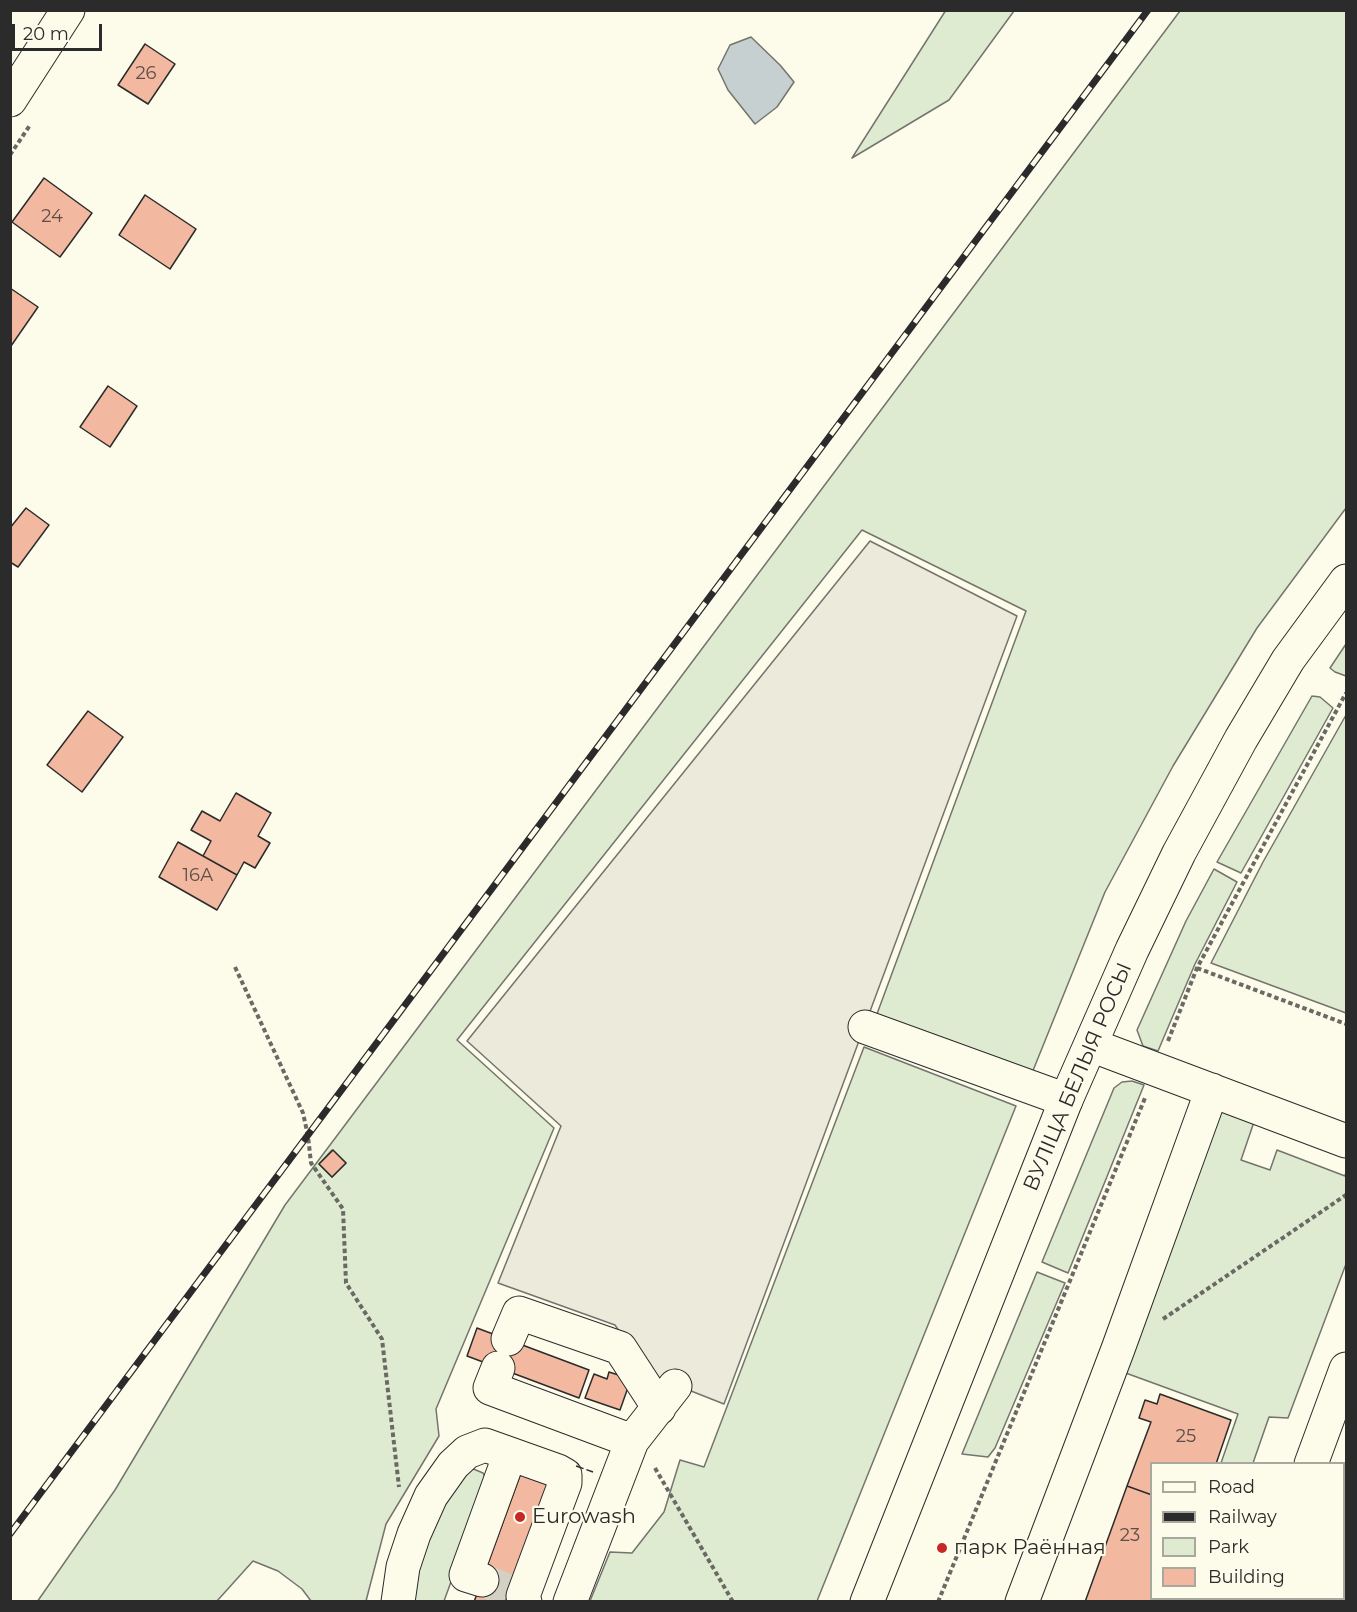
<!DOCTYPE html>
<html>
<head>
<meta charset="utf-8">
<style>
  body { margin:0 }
  #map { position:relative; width:1357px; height:1612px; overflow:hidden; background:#fdfbea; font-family:Montserrat,sans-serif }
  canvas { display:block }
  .frame { position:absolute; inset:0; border:12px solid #2b2b2b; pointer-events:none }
  .legend { position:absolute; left:1150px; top:1462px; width:195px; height:138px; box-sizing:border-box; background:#fdfbea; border:2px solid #a9a89e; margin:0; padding:8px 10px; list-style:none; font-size:18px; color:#2b2b2b }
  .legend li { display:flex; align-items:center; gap:12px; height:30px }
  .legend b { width:30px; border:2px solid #a9a89e }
  .scale { position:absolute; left:12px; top:24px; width:90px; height:27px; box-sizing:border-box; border:3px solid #2b2b2b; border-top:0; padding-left:8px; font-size:18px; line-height:21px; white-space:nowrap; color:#2b2b2b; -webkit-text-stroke:4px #fdfbea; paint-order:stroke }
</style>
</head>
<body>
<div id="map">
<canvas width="1357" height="1612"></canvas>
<div class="frame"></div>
<ul class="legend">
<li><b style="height:8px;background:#fdfbea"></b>Road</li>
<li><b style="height:8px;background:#2b2b2b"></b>Railway</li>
<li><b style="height:16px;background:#deebd1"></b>Park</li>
<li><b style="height:16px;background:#f2b8a0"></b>Building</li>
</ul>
<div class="scale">20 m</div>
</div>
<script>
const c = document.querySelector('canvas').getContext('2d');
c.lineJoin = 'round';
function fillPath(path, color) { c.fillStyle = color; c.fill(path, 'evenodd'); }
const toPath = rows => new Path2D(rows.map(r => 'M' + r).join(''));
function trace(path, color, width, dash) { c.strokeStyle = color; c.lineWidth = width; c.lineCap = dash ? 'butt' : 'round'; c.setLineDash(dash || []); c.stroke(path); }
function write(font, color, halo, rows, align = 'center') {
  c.font = font + ' Montserrat,sans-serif'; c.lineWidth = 4.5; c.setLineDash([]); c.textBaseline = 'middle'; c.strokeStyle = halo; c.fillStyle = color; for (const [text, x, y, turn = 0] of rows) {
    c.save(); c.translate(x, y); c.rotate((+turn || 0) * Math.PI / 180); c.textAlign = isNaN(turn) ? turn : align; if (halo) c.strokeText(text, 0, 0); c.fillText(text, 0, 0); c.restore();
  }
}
const green = toPath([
  [946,10,1014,11,949,100,852,158,946,10],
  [1180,11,1346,11,1346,508,1257,628,1173,766,1105,892,1030,1078,874,1022,1026,611,862,530,457,1040,554,1128,436,1409,439,1436,386,1524,366,1601,311,1601,302,1589,278,1571,253,1561,217,1601,37,1602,115,1490,285,1205,1180,11],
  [332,1150,346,1163,332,1177,319,1164,332,1150],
  [1346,644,1346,676,1335,672,1330,668,1346,644],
  [1312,696,1320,697,1333,708,1241,873,1217,862,1312,696],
  [1346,715,1346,1013,1211,963,1263,862,1346,715],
  [1214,869,1237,882,1195,964,1158,1051,1143,1046,1137,1030,1186,921,1214,869],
  [864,1047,1016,1106,817,1601,590,1601,610,1552,632,1553,664,1512,680,1460,704,1467,864,1047],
  [1132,1081,1144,1085,1068,1273,1042,1262,1114,1088,1122,1082,1132,1081],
  [1225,1109,1255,1119,1241,1160,1270,1170,1277,1150,1345,1176,1346,1172,1346,1264,1288,1418,1269,1417,1253,1463,1221,1463,1238,1414,1123,1372,1215,1116,1225,1109],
  [1037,1272,1065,1283,995,1448,988,1457,962,1454,1037,1272],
  [471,1468,483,1473,486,1479,486,1486,444,1601,409,1602,410,1595,439,1509,471,1468]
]);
fillPath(green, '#deebd1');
trace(green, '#74746e', 1.5);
const parking = toPath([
  [870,541,1017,616,724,1404,648,1374,615,1325,498,1283,561,1126,467,1041,870,541]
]);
fillPath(parking, '#eceadb');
trace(parking, '#74746e', 1.5);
const water = toPath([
  [751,37,780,65,794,82,777,107,755,124,728,90,718,69,730,45,751,37]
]);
fillPath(water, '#c7d0d0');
trace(water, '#74746e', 1.5);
const building = toPath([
  [145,44,175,64,148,104,118,85,145,44],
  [44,178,92,213,60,257,12,222,44,178],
  [145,195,196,229,170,269,119,235,145,195],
  [10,288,38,307,11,346,10,346,10,288],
  [108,386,137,406,110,447,80,427,108,386],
  [26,508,49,525,18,567,10,562,10,528,26,508],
  [88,711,123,737,82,792,47,765,88,711],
  [236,793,271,813,258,836,270,843,255,868,244,862,237,875,203,856,211,841,191,830,202,811,220,821,236,793],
  [178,842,237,875,217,910,159,877,178,842],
  [333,1150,346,1163,332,1177,319,1164,333,1150],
  [477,1328,589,1370,579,1398,467,1356,477,1328],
  [609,1372,631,1379,620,1410,585,1398,594,1374,607,1379,609,1372],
  [1160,1394,1231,1420,1216,1464,1152,1464,1152,1495,1127,1486,1151,1422,1139,1418,1145,1400,1157,1404,1160,1394],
  [522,1470,550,1480,505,1602,474,1602,522,1470],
  [1127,1486,1152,1495,1152,1598,1167,1598,1166,1602,1085,1602,1127,1486],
  [1346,1549,1346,1602,1328,1602,1329,1598,1344,1598,1344,1558,1346,1549]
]);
fillPath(building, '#f2b8a0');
trace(building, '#2b2b2b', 1.5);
trace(toPath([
  [482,1580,509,1591]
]), '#d3d1c4', 33, [33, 16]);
const minor = toPath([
  [10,100,68,10],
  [865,1027,1066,1100],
  [1091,1045,1346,1141],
  [508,1339,519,1313,620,1348,659,1408],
  [498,1368,490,1388,632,1441],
  [1311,1464,1346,1369],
  [482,1580,466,1575,510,1454],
  [398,1602,403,1567,414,1534,431,1496,453,1465,467,1452,485,1445,558,1471,565,1475,565,1483,523,1596,525,1602],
  [570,1602,632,1441,675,1386],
  [1022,1602,1118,1349,1212,1090],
  [1260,1602,1261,1598]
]);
const major = toPath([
  [867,1602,1066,1100,1132,950,1179,853,1241,739,1288,660,1346,581]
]);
trace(minor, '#2b2b2b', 35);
trace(major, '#2b2b2b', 35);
trace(toPath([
  [10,155,30,125],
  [235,967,303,1113,308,1136,311,1163,343,1209,346,1283,382,1339,399,1487],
  [1197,968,1346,1024],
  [1168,1041,1197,968,1346,693],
  [1163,1319,1346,1195],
  [655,1468,733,1602],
  [938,1602,1145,1098]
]), '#6a6964', 4, [4.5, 3]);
trace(minor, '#fdfbea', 33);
trace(major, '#fdfbea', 33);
const rail = toPath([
  [10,1534,1148,10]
]);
trace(rail, '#2b2b2b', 7);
trace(rail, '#fdfbea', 4.5, [14]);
trace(toPath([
  [576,1466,593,1472]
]), '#2b2b2b', 1.5, [8, 3]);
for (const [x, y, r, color] of [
  [520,1517,6,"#c62828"],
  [942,1548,6,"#c62828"]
]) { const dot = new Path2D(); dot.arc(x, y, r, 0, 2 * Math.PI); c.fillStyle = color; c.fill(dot); trace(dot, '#fdfbea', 2); }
write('18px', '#5d4e48', null, [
  ["26",146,74],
  ["24",52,217],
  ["16А",198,876],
  ["25",1186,1437],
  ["23",1130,1536]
]);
write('21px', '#2b2b2b', '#fdfbea', [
  ["ВУЛІЦА БЕЛЫЯ РОСЫ",1078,1077,-67]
]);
write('21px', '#2b2b2b', '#fdfbea', [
  ["Eurowash",532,1517],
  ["парк Раённая",954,1548]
], 'left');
</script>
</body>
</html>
